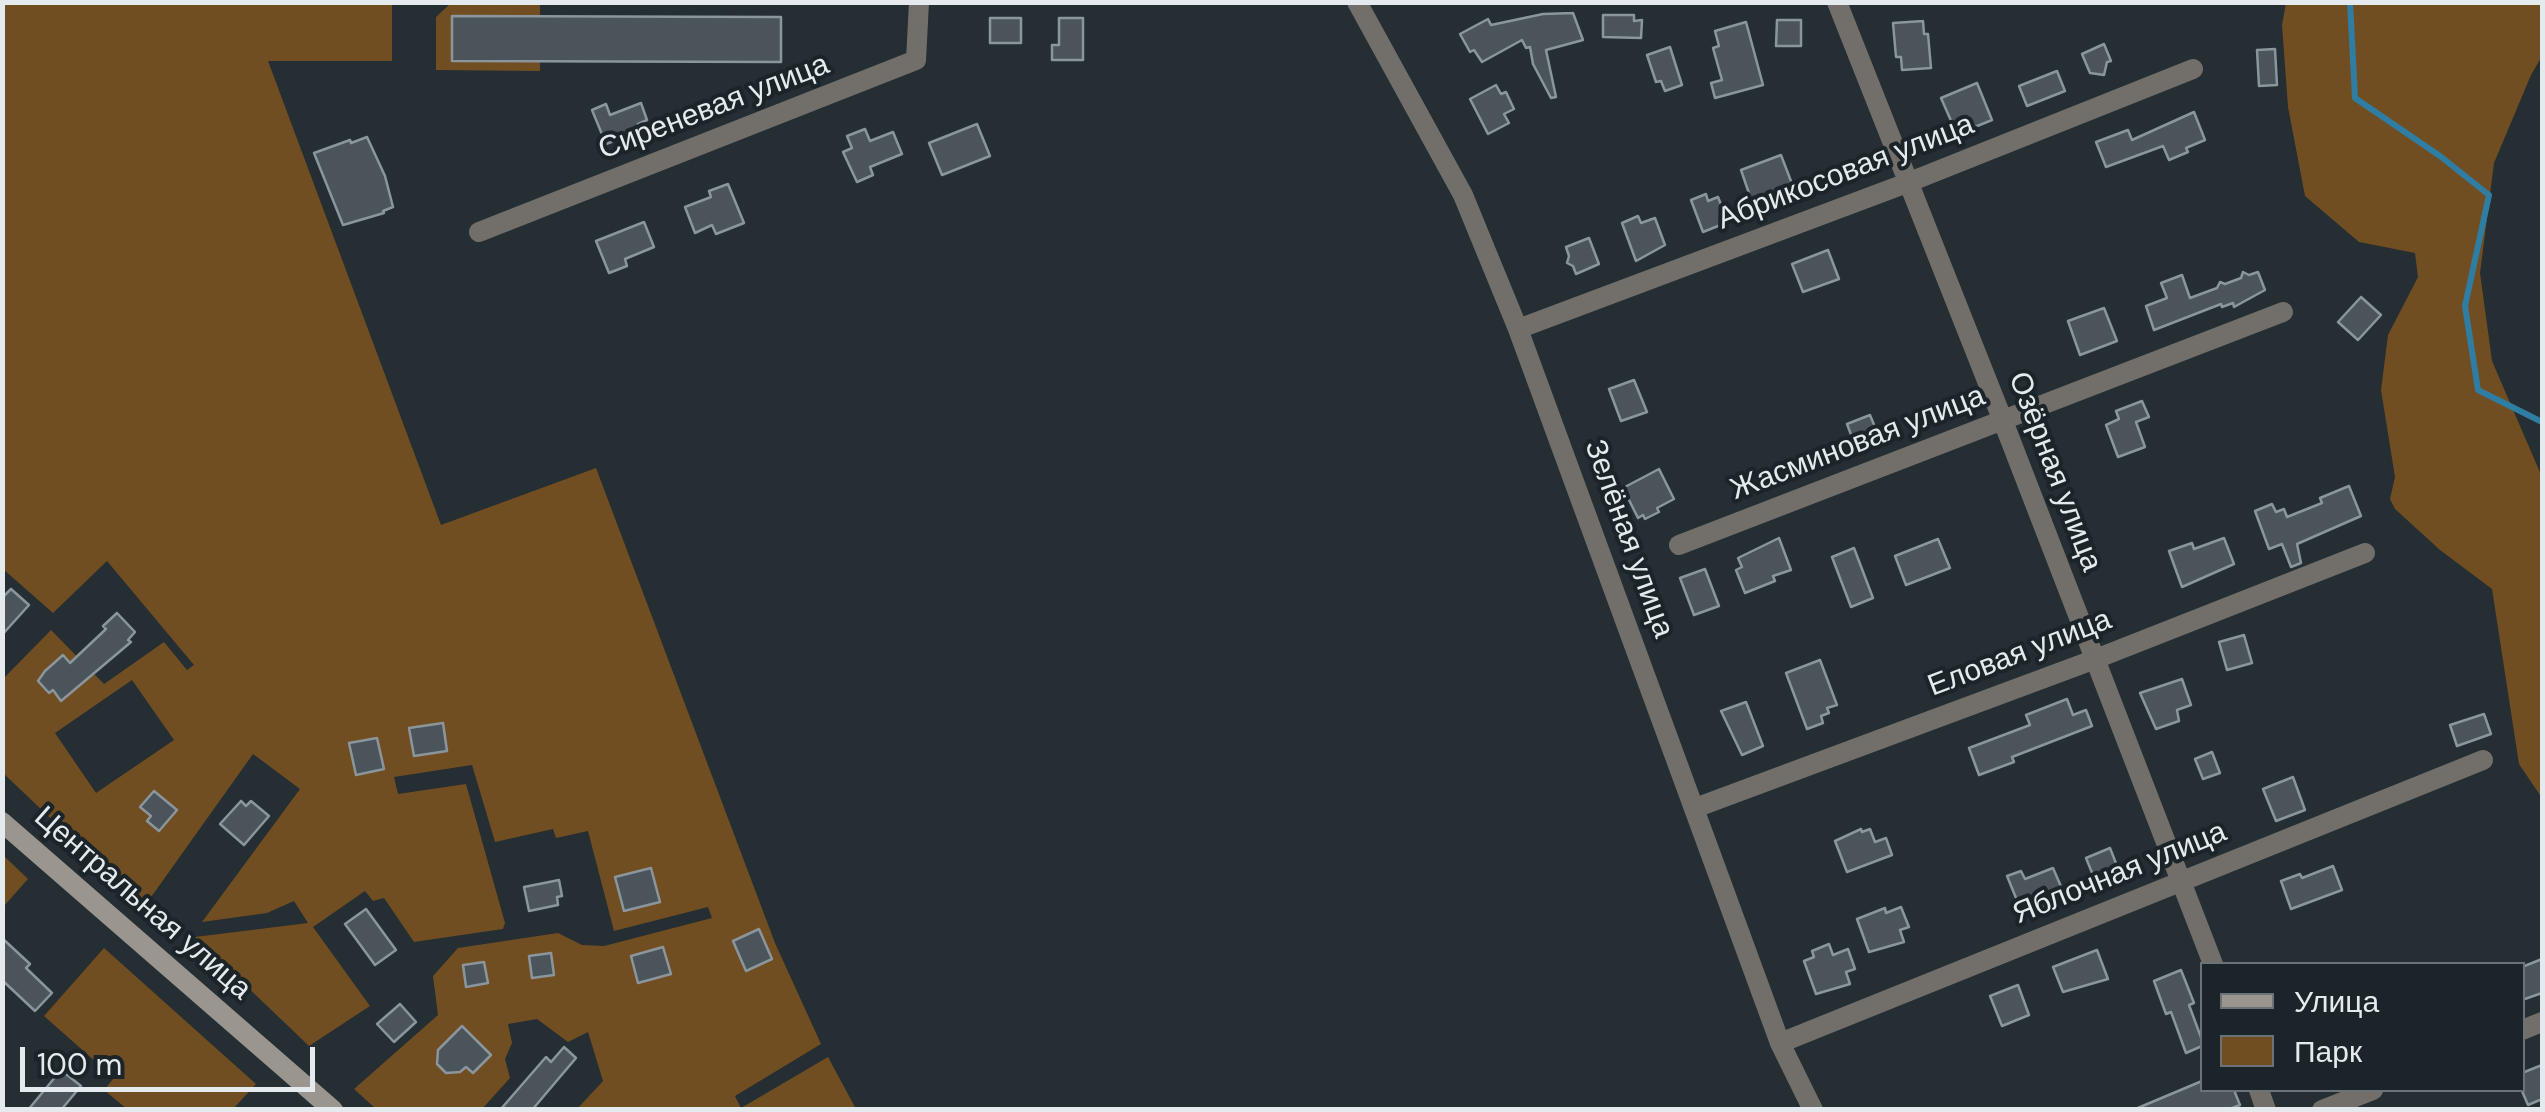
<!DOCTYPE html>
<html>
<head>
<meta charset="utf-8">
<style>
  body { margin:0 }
  #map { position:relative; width:2545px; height:1112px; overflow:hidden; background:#242e33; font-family:"DM Sans",sans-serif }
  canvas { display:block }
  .frame { position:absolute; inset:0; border:5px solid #e4eaee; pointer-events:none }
  .legend { position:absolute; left:2200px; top:962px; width:325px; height:130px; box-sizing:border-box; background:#1b2429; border:2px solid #6b7378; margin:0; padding:12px 18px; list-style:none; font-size:30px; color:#e4eaee }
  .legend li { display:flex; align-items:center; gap:20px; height:50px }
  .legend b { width:50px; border:2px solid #6b7378 }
  .scale { position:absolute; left:20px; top:1047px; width:295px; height:45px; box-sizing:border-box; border:5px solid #e4eaee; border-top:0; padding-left:12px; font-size:30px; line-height:35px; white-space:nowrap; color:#e4eaee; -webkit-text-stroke:8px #1b2429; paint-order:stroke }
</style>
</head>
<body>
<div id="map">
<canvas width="2545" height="1112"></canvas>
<div class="frame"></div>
<ul class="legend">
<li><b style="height:12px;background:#9a958e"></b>Улица</li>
<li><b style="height:28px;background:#714e21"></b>Парк</li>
</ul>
<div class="scale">100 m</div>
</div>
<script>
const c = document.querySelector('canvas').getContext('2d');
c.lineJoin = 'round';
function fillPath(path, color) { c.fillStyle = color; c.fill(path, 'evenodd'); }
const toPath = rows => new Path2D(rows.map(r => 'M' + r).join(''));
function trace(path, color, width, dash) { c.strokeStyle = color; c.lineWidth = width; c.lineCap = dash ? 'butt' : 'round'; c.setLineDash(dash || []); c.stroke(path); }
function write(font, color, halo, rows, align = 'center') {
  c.font = font + ' "DM Sans",sans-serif'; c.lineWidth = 8; c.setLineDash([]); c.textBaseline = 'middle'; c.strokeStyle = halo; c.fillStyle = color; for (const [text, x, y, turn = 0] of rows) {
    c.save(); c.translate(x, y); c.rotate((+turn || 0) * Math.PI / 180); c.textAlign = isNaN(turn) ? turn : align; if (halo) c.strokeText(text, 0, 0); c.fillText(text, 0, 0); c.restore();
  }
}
fillPath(toPath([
  [3,3,392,3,392,61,268,61,441,525,596,468,775,943,821,1044,735,1096,741,1108,828,1057,856,1109,577,1109,603,1081,588,1032,568,1042,537,1019,508,1024,512,1043,505,1059,510,1078,482,1109,376,1109,354,1089,438,1015,433,976,458,948,558,933,582,945,604,946,712,918,708,907,614,931,588,831,556,838,553,829,495,842,472,765,394,777,398,794,466,784,505,923,503,929,414,942,384,898,373,901,365,891,313,927,370,1006,309,1046,195,937,308,923,294,901,267,913,202,922,300,789,253,754,144,907,3,773,3,679,51,630,104,684,164,642,187,670,194,665,107,561,53,613,3,569],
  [132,680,174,740,96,793,55,733],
  [451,3,540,3,540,71,436,70,436,17],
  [2286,3,2542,3,2542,56,2531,75,2494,163,2480,273,2492,361,2542,477,2542,798,2519,764,2492,589,2440,550,2395,509,2390,499,2395,477,2381,390,2388,335,2418,277,2415,253,2359,242,2305,196,2288,107,2282,25],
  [3,855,28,879,3,907],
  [104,948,256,1084,233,1109,127,1109,104,1090,114,1078,44,1016]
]), '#714e21');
trace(toPath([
  [2350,2,2355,98,2440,156,2489,195,2465,306,2478,390,2542,422]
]), '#307da3', 6);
const building = toPath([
  [1573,13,1583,40,1546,50,1556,97,1551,98,1533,64,1530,47,1526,48,1522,40,1482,62,1474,50,1470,52,1460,34,1488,19,1491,25,1543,14,1573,13],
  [1603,15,1634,15,1634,21,1642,20,1641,38,1603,37,1603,15],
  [452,16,781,17,781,62,452,61,452,16],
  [990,18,1021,18,1021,43,990,43,990,18],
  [1059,18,1083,18,1083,60,1052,60,1052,45,1059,45,1059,18],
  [1777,20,1801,20,1801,46,1776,46,1777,20],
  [1923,21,1924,34,1928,34,1931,68,1902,70,1901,57,1896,57,1893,23,1923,21],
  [1746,22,1763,85,1715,98,1711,83,1722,80,1713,48,1719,46,1715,31,1746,22],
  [2104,44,2111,61,2107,62,2104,75,2090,73,2082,54,2104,44],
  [1670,47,1682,85,1665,91,1661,81,1656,82,1647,55,1670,47],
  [2275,49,2277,85,2259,86,2257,50,2275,49],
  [2057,71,2065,91,2027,106,2019,86,2057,71],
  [1977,83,1992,120,1960,133,1956,122,1952,123,1941,98,1977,83],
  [1496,85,1501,94,1506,92,1514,109,1504,114,1509,123,1488,134,1470,99,1496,85],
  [641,103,647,120,638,124,641,131,606,144,592,110,606,104,610,115,641,103],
  [2194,112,2205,140,2186,148,2188,152,2169,160,2163,146,2106,167,2096,142,2128,130,2132,140,2194,112],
  [977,124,990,156,942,175,929,143,977,124],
  [865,129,870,141,893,132,902,154,870,167,873,175,857,182,843,152,852,148,847,136,865,129],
  [367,137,385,176,393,207,383,211,384,213,343,225,314,153,350,140,351,143,367,137],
  [1781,155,1794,189,1753,205,1741,170,1781,155],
  [728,184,744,223,716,234,712,225,695,233,685,207,711,197,709,191,728,184],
  [1706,194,1708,201,1718,197,1728,222,1703,232,1691,200,1706,194],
  [1638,216,1641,223,1655,218,1665,245,1636,261,1622,223,1638,216],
  [644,222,654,247,625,259,627,266,609,273,596,241,644,222],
  [1589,238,1599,264,1576,274,1573,266,1567,263,1569,256,1566,247,1589,238],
  [1828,250,1839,279,1803,292,1792,264,1828,250],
  [2243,272,2249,275,2258,272,2265,290,2234,307,2233,303,2222,307,2221,304,2154,330,2146,306,2167,298,2161,283,2182,275,2190,298,2217,288,2220,282,2225,284,2241,278,2243,272],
  [2361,297,2381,315,2358,340,2338,322,2361,297],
  [2104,308,2117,341,2080,355,2068,321,2104,308],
  [1634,380,1647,412,1621,421,1609,389,1634,380],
  [2142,401,2149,417,2136,422,2145,447,2118,457,2106,425,2119,419,2116,411,2142,401],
  [1870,415,1880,439,1856,448,1847,424,1870,415],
  [1659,469,1674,499,1657,508,1659,512,1645,519,1643,515,1638,518,1623,488,1659,469],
  [2349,486,2361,516,2297,544,2301,563,2291,567,2282,544,2269,549,2255,511,2272,504,2276,512,2284,509,2287,517,2322,503,2320,498,2349,486],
  [1779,538,1791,570,1773,576,1775,581,1745,593,1736,570,1742,567,1738,558,1779,538],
  [2224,538,2234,564,2182,587,2169,551,2192,543,2194,549,2224,538],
  [1938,539,1950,568,1906,585,1895,556,1938,539],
  [1854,548,1873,598,1851,607,1832,557,1854,548],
  [1705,569,1719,606,1694,615,1680,578,1705,569],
  [11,589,29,605,2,635,2,598,11,589],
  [117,613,135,632,128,640,131,642,61,701,53,690,49,693,38,681,45,671,63,655,70,663,106,629,103,626,117,613],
  [2244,635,2252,663,2227,670,2219,642,2244,635],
  [1820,660,1837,705,1827,708,1829,713,1821,716,1823,723,1807,729,1786,673,1820,660],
  [2182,679,2191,705,2177,710,2179,721,2156,729,2140,693,2182,679],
  [2067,699,2073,715,2086,710,2092,726,2012,757,2014,762,1979,775,1969,748,2030,725,2026,715,2067,699],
  [1746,702,1763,746,1742,755,1721,711,1746,702],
  [2484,714,2491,734,2457,746,2450,725,2484,714],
  [443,723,447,751,414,756,409,728,443,723],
  [377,738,384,769,356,775,349,743,377,738],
  [2212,752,2220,773,2203,779,2195,759,2212,752],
  [2293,777,2305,810,2276,821,2263,789,2293,777],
  [154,791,177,810,159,831,147,821,151,816,140,807,154,791],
  [241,801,246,806,251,801,269,816,244,845,220,824,241,801],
  [1861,829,1862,832,1870,829,1875,842,1886,838,1892,855,1847,872,1835,841,1861,829],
  [2110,848,2121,876,2097,885,2086,858,2110,848],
  [2333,866,2342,890,2291,909,2281,881,2300,874,2302,878,2333,866],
  [651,868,660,902,624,911,615,877,651,868],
  [2053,868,2066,898,2023,915,2007,876,2021,871,2025,879,2053,868],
  [559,880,562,896,557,897,558,905,529,911,524,887,559,880],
  [1901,907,1909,927,1900,930,1904,942,1869,952,1857,919,1885,908,1886,913,1901,907],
  [366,909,396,950,375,965,345,924,366,909],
  [759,929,772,959,746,971,733,941,759,929],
  [2,938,30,964,26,968,52,993,35,1011,2,980,2,938],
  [1829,944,1833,955,1848,949,1855,969,1846,972,1850,984,1816,994,1804,961,1814,957,1812,951,1829,944],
  [663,947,671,974,638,983,631,956,663,947],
  [2097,950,2108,979,2063,992,2053,967,2097,950],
  [551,953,554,975,532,978,529,956,551,953],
  [2542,959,2542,993,2522,1000,2522,967,2542,959],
  [484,962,488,983,466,987,463,965,484,962],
  [2181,970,2194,1003,2189,1005,2202,1040,2202,1046,2186,1053,2171,1012,2166,1014,2154,981,2181,970],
  [2018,985,2029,1015,2002,1026,1990,996,2018,985],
  [400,1004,416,1022,394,1042,377,1024,400,1004],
  [462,1026,491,1055,473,1073,466,1067,460,1072,446,1073,437,1064,438,1050,462,1026],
  [564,1047,576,1058,532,1110,500,1110,546,1057,551,1062,564,1047],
  [2542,1065,2542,1099,2528,1105,2522,1091,2522,1073,2542,1065],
  [61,1070,81,1086,61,1110,28,1110,61,1070],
  [2202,1081,2202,1090,2234,1090,2240,1105,2227,1110,2133,1110,2202,1081]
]);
fillPath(building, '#4a545a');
trace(building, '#8a959c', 2.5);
trace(toPath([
  [1357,2,1463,195,1518,329,1780,1043,1813,1110],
  [1837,2,2003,421,2213,964],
  [479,232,916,60,919,2],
  [1518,329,1907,183,2193,69],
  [1679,545,2283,312],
  [1695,808,2093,660,2365,553],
  [2522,1030,2542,1022],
  [1780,1043,2483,760],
  [2259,1090,2266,1110],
  [2322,1110,2373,1090]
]), '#726f6b', 20);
trace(toPath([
  [2,822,333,1110]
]), '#9a958e', 20);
write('30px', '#e4eaee', '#1b2429', [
  ["Сиреневая улица",714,108,-21],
  ["Абрикосовая улица",1846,173,-21],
  ["Жасминовая улица",1858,444,-21],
  ["Озёрная улица",2054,472,69],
  ["Зелёная улица",1628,539,70],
  ["Еловая улица",2020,654,-21],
  ["Яблочная улица",2120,874,-22],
  ["Центральная улица",142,904,41]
]);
</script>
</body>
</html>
